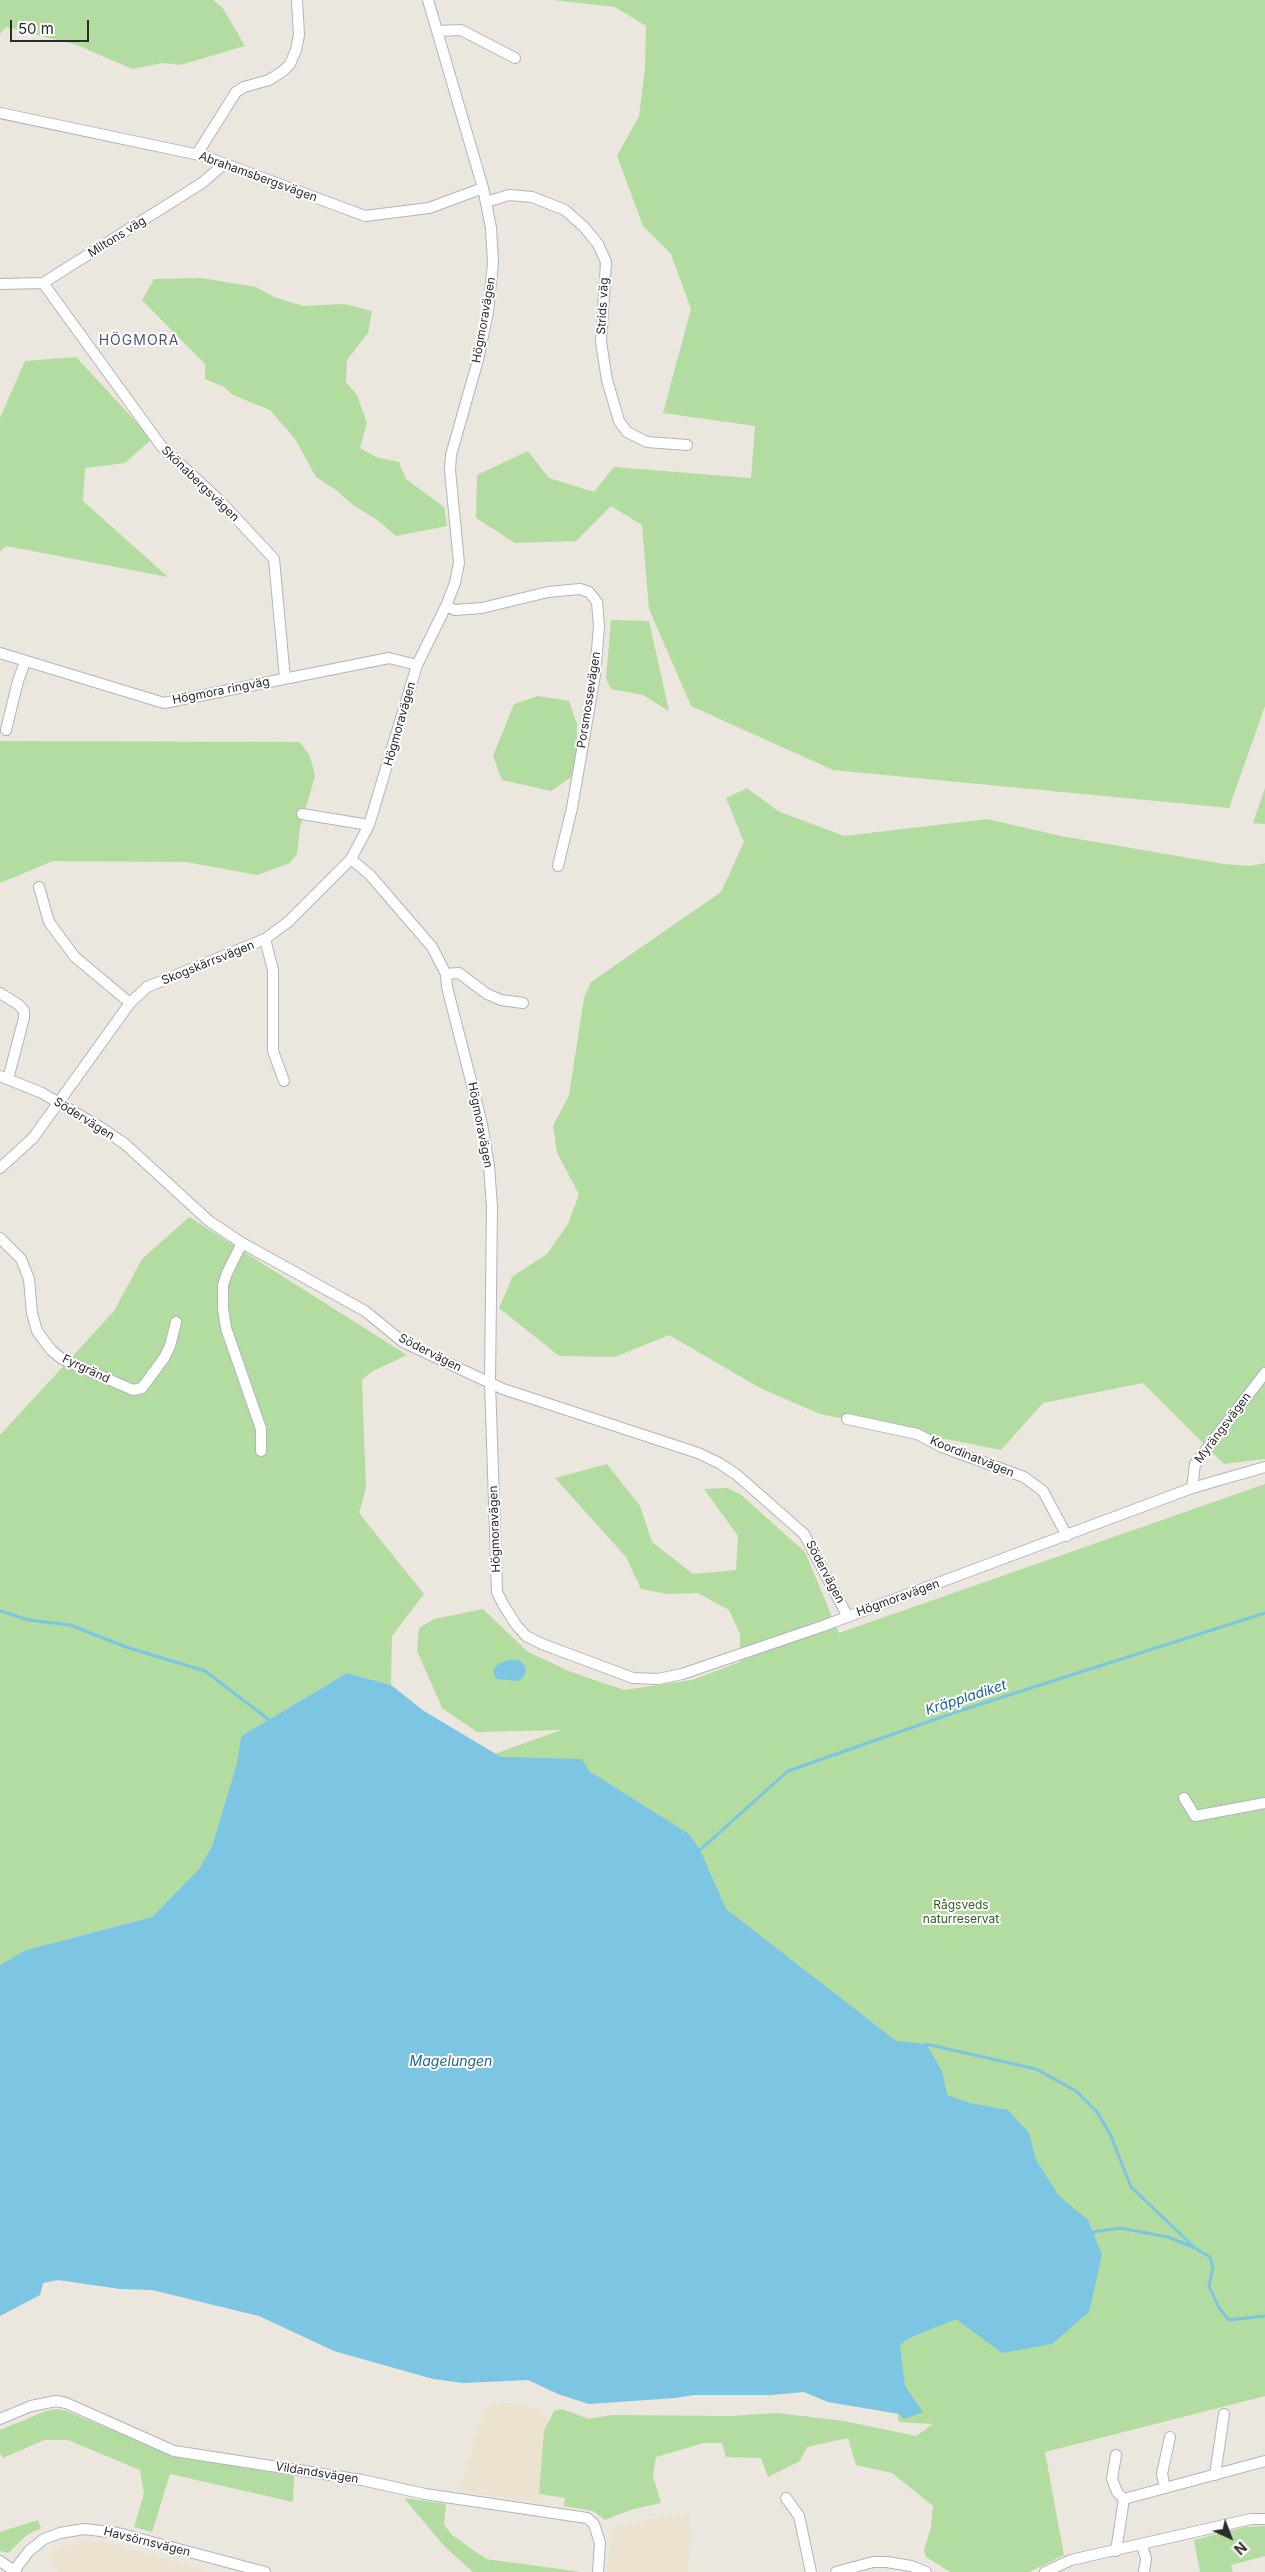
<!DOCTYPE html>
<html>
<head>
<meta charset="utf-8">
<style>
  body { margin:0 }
  #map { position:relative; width:1265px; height:2572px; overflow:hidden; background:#ebe6de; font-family:Inter,sans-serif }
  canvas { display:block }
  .north { position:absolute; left:1205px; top:2512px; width:50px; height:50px; -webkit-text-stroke:4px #fff; paint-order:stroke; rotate:137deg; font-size:14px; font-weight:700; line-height:20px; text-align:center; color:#2b2b2b }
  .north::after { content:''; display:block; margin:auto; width:18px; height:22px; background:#2b2b2b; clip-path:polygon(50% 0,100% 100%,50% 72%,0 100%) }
  .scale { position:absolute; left:10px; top:20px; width:79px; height:22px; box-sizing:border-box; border:2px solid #2b2b2b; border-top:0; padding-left:6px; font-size:15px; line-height:18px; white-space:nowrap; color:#2b2b2b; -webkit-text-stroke:4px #fff; paint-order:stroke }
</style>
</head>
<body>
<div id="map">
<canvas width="1265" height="2572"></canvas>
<div class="north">N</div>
<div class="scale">50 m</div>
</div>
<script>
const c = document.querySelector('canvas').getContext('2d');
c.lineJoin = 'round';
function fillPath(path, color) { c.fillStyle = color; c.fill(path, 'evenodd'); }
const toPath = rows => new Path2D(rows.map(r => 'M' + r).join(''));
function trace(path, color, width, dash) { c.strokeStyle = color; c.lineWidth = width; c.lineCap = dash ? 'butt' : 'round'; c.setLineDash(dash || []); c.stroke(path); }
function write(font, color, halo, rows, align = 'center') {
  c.font = font + ' Inter,sans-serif'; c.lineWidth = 4; c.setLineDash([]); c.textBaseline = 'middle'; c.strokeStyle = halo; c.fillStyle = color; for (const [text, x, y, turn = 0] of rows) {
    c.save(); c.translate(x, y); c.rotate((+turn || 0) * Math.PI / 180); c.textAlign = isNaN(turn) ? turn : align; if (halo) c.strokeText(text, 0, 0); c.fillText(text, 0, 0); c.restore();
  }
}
fillPath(toPath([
  [506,2403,542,2408,548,2424,544,2431,544,2457,538,2502,459,2492,484,2408],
  [688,2513,690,2536,688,2572,607,2572,611,2527],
  [83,2542,103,2542,205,2570,205,2572,59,2572,48,2555,60,2547]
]), '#ebe3d0');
fillPath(toPath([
  [0,0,213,0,222,7,245,46,180,65,163,63,132,69,77,45,6,27,0,34],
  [553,0,1265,0,1265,706,1229,808,833,770,691,706,649,609,642,525,611,506,576,541,515,543,476,518,477,475,528,451,549,478,594,492,614,467,751,478,755,426,663,413,691,309,671,254,643,226,617,156,639,116,645,68,646,26,615,7],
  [201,278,256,287,274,297,303,306,344,304,372,311,368,333,347,360,346,382,357,395,367,423,360,448,376,457,399,462,406,479,444,507,447,526,396,536,376,519,354,506,336,490,316,477,295,439,270,410,233,395,224,387,205,379,205,364,142,300,154,279],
  [76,357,152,439,125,463,85,468,83,501,168,577,6,546,0,552,0,418,25,361],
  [611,620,649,621,669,711,643,695,611,689,606,678],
  [538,696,569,701,577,724,576,774,551,791,502,780,493,756,514,704],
  [0,741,300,742,310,756,315,776,300,828,297,854,290,863,257,875,186,862,53,861,0,883],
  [747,788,778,811,844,836,987,819,1061,836,1224,864,1250,866,1265,863,1265,1459,1224,1464,1143,1383,1043,1403,1001,1450,820,1414,760,1388,669,1335,615,1357,559,1356,499,1308,513,1276,547,1254,568,1224,579,1194,557,1153,553,1126,569,1095,584,998,591,982,721,892,744,842,726,798],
  [1265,788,1265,824,1253,823],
  [189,1217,407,1355,371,1372,362,1380,366,1488,359,1513,424,1594,392,1636,391,1685,347,1673,241,1736,237,1763,212,1846,199,1869,152,1917,26,1950,0,1965,0,1435,114,1311,142,1259],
  [607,1464,640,1506,652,1542,693,1574,736,1570,738,1536,704,1489,727,1488,740,1494,805,1552,839,1633,1265,1484,1265,2396,1045,2452,1064,2555,1029,2572,950,2572,926,2557,924,2550,931,2527,933,2506,892,2473,856,2465,848,2438,807,2447,800,2461,768,2477,761,2458,726,2457,722,2443,704,2443,656,2457,653,2477,661,2503,630,2510,605,2520,593,2511,564,2506,565,2498,539,2494,544,2431,554,2411,562,2409,589,2419,611,2415,731,2416,777,2413,844,2421,916,2436,933,2424,899,2422,854,2196,472,1762,561,1730,477,1732,442,1708,417,1651,419,1628,434,1619,483,1609,528,1652,571,1672,624,1690,692,1680,740,1662,740,1634,729,1610,698,1593,667,1594,641,1589,626,1557,555,1478],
  [57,2409,66,2411,175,2456,294,2476,293,2502,170,2474,152,2532,134,2527,144,2494,140,2470,68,2440,44,2440,3,2458,0,2453,0,2430,46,2411],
  [404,2498,446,2504,444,2525,452,2535,486,2559,581,2572,473,2572,444,2546],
  [38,2520,41,2528,27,2535,8,2553,0,2551,0,2532],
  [1265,2526,1265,2556,1231,2565,1233,2572,1200,2572,1194,2540,1245,2527]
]), '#b3dca0');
fillPath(toPath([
  [509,1660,518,1660,523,1663,526,1671,523,1677,519,1681,496,1679,493,1670,498,1664],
  [347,1673,391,1685,424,1711,501,1757,582,1759,589,1771,689,1834,700,1850,726,1909,896,2041,926,2044,942,2071,947,2095,970,2103,1008,2110,1029,2133,1036,2160,1059,2196,1088,2220,1102,2255,1089,2312,1052,2344,1002,2353,956,2319,905,2340,900,2347,905,2386,923,2412,904,2419,899,2414,828,2402,804,2392,771,2395,694,2395,675,2398,589,2404,558,2394,528,2380,463,2383,433,2379,334,2351,259,2316,152,2290,120,2289,58,2280,43,2283,40,2295,0,2316,0,1965,26,1950,152,1917,199,1869,212,1846,237,1763,241,1736]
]), '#7cc5e3');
trace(toPath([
  [0,1611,29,1620,70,1625,126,1647,205,1671,268,1719],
  [700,1850,788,1771,956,1712,1265,1613],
  [926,2044,1036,2069,1076,2091,1097,2112,1110,2134,1131,2187,1195,2248],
  [1093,2232,1120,2228,1168,2237,1195,2248,1210,2257,1213,2268,1209,2286,1219,2308,1229,2320,1265,2316]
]), '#7cc5e3', 3);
const street = toPath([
  [428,0,483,188,491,228,493,263,488,312,478,360,451,455,450,470,459,563,455,583,446,606,417,665,369,825,351,859,370,875,432,947,446,974,447,987,482,1124,489,1166,492,1207,490,1382,497,1592,504,1606,517,1626,526,1636,542,1644,633,1678,658,1679,682,1674,823,1626,1192,1488,1265,1467],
  [438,31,461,30,515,58],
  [0,113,204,156,365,216,429,208,483,188],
  [197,154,236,92,244,87,269,80,283,71,290,64,296,50,299,35,297,0],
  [486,202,509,195,532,197,565,210,584,227,598,244,606,262,601,342,607,380,619,421,627,432,647,442,687,445],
  [43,283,162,447,221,502,274,559,285,679],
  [0,284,43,283,202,183,224,164],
  [446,606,455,610,482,608,548,592,580,589,589,592,597,602,599,626,595,675,572,808,558,866],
  [0,653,164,703,389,658,417,665],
  [6,730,18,681,25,662],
  [302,814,369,825],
  [39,887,49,922,75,957,130,1003],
  [265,939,273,970,273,1051,284,1081],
  [446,974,459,973,487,994,501,1000,523,1003],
  [0,993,19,1005,24,1011,24,1018,8,1079],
  [0,1076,42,1093,100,1127,125,1144,209,1221,242,1243,365,1311,403,1342,503,1389,698,1453,719,1463,737,1475,804,1534,848,1617],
  [0,1168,33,1138,130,1003,147,987,265,939,288,922,351,859],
  [0,1238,21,1259,29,1279,32,1313,37,1331,51,1350,62,1359,133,1390,142,1388,164,1358,170,1346,176,1322],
  [242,1243,227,1273,223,1285,223,1309,226,1328,261,1429,261,1451],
  [847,1419,917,1434,942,1447,1024,1477,1043,1491,1067,1536],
  [1192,1488,1195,1464,1265,1373],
  [1184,1798,1195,1816,1265,1803],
  [0,2419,31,2406,56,2401,66,2403,174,2451,362,2480,425,2494,587,2518,594,2524,600,2543,598,2572],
  [1215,2475,1224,2414],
  [1165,2488,1162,2474,1170,2437],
  [786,2498,799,2516,811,2572],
  [1124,2499,1265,2461],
  [1142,2545,1146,2559,1144,2572],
  [1116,2551,1124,2499,1117,2492,1112,2479,1116,2455],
  [0,2561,16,2572],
  [13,2572,29,2551,44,2539,60,2533,84,2529,118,2533,265,2572],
  [836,2572,873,2562,887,2562,911,2566,926,2572],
  [1045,2572,1071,2560,1251,2519,1265,2519]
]);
trace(street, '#b2b4bd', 12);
trace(street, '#fff', 10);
write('12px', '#2b2b2b', '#fff', [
  ["Abrahamsbergsvägen",258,177,20],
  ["Miltons väg",117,237,-32],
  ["Strids väg",603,306,-87],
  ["Högmoravägen",484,320,-80],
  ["Skönabergsvägen",200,484,44],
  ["Högmora ringväg",221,691,-11],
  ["Porsmossevägen",589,700,-81],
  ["Högmoravägen",400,724,-74],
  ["Skogskärrsvägen",208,963,-22],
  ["Södervägen",84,1119,32],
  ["Högmoravägen",480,1125,79],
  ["Södervägen",430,1353,27],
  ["Fyrgränd",86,1369,25],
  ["Myrängsvägen",1223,1428,-53],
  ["Koordinatvägen",972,1457,22],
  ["Högmoravägen",495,1529,-92],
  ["Södervägen",825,1572,62],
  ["Högmoravägen",898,1598,-20],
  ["Vildandsvägen",317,2473,9],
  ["Havsörnsvägen",147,2542,14]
]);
write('12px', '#2d6121', '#fff', [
  ["Rågsveds",961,1905],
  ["naturreservat",961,1919]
]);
c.letterSpacing = '1px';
write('14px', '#4f5677', '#fff', [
  ["HÖGMORA",139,341]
]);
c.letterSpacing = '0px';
write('italic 14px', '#1b648f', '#fff', [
  ["Kräppladiket",966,1698,-18],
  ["Magelungen",451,2062]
]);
</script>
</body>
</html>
